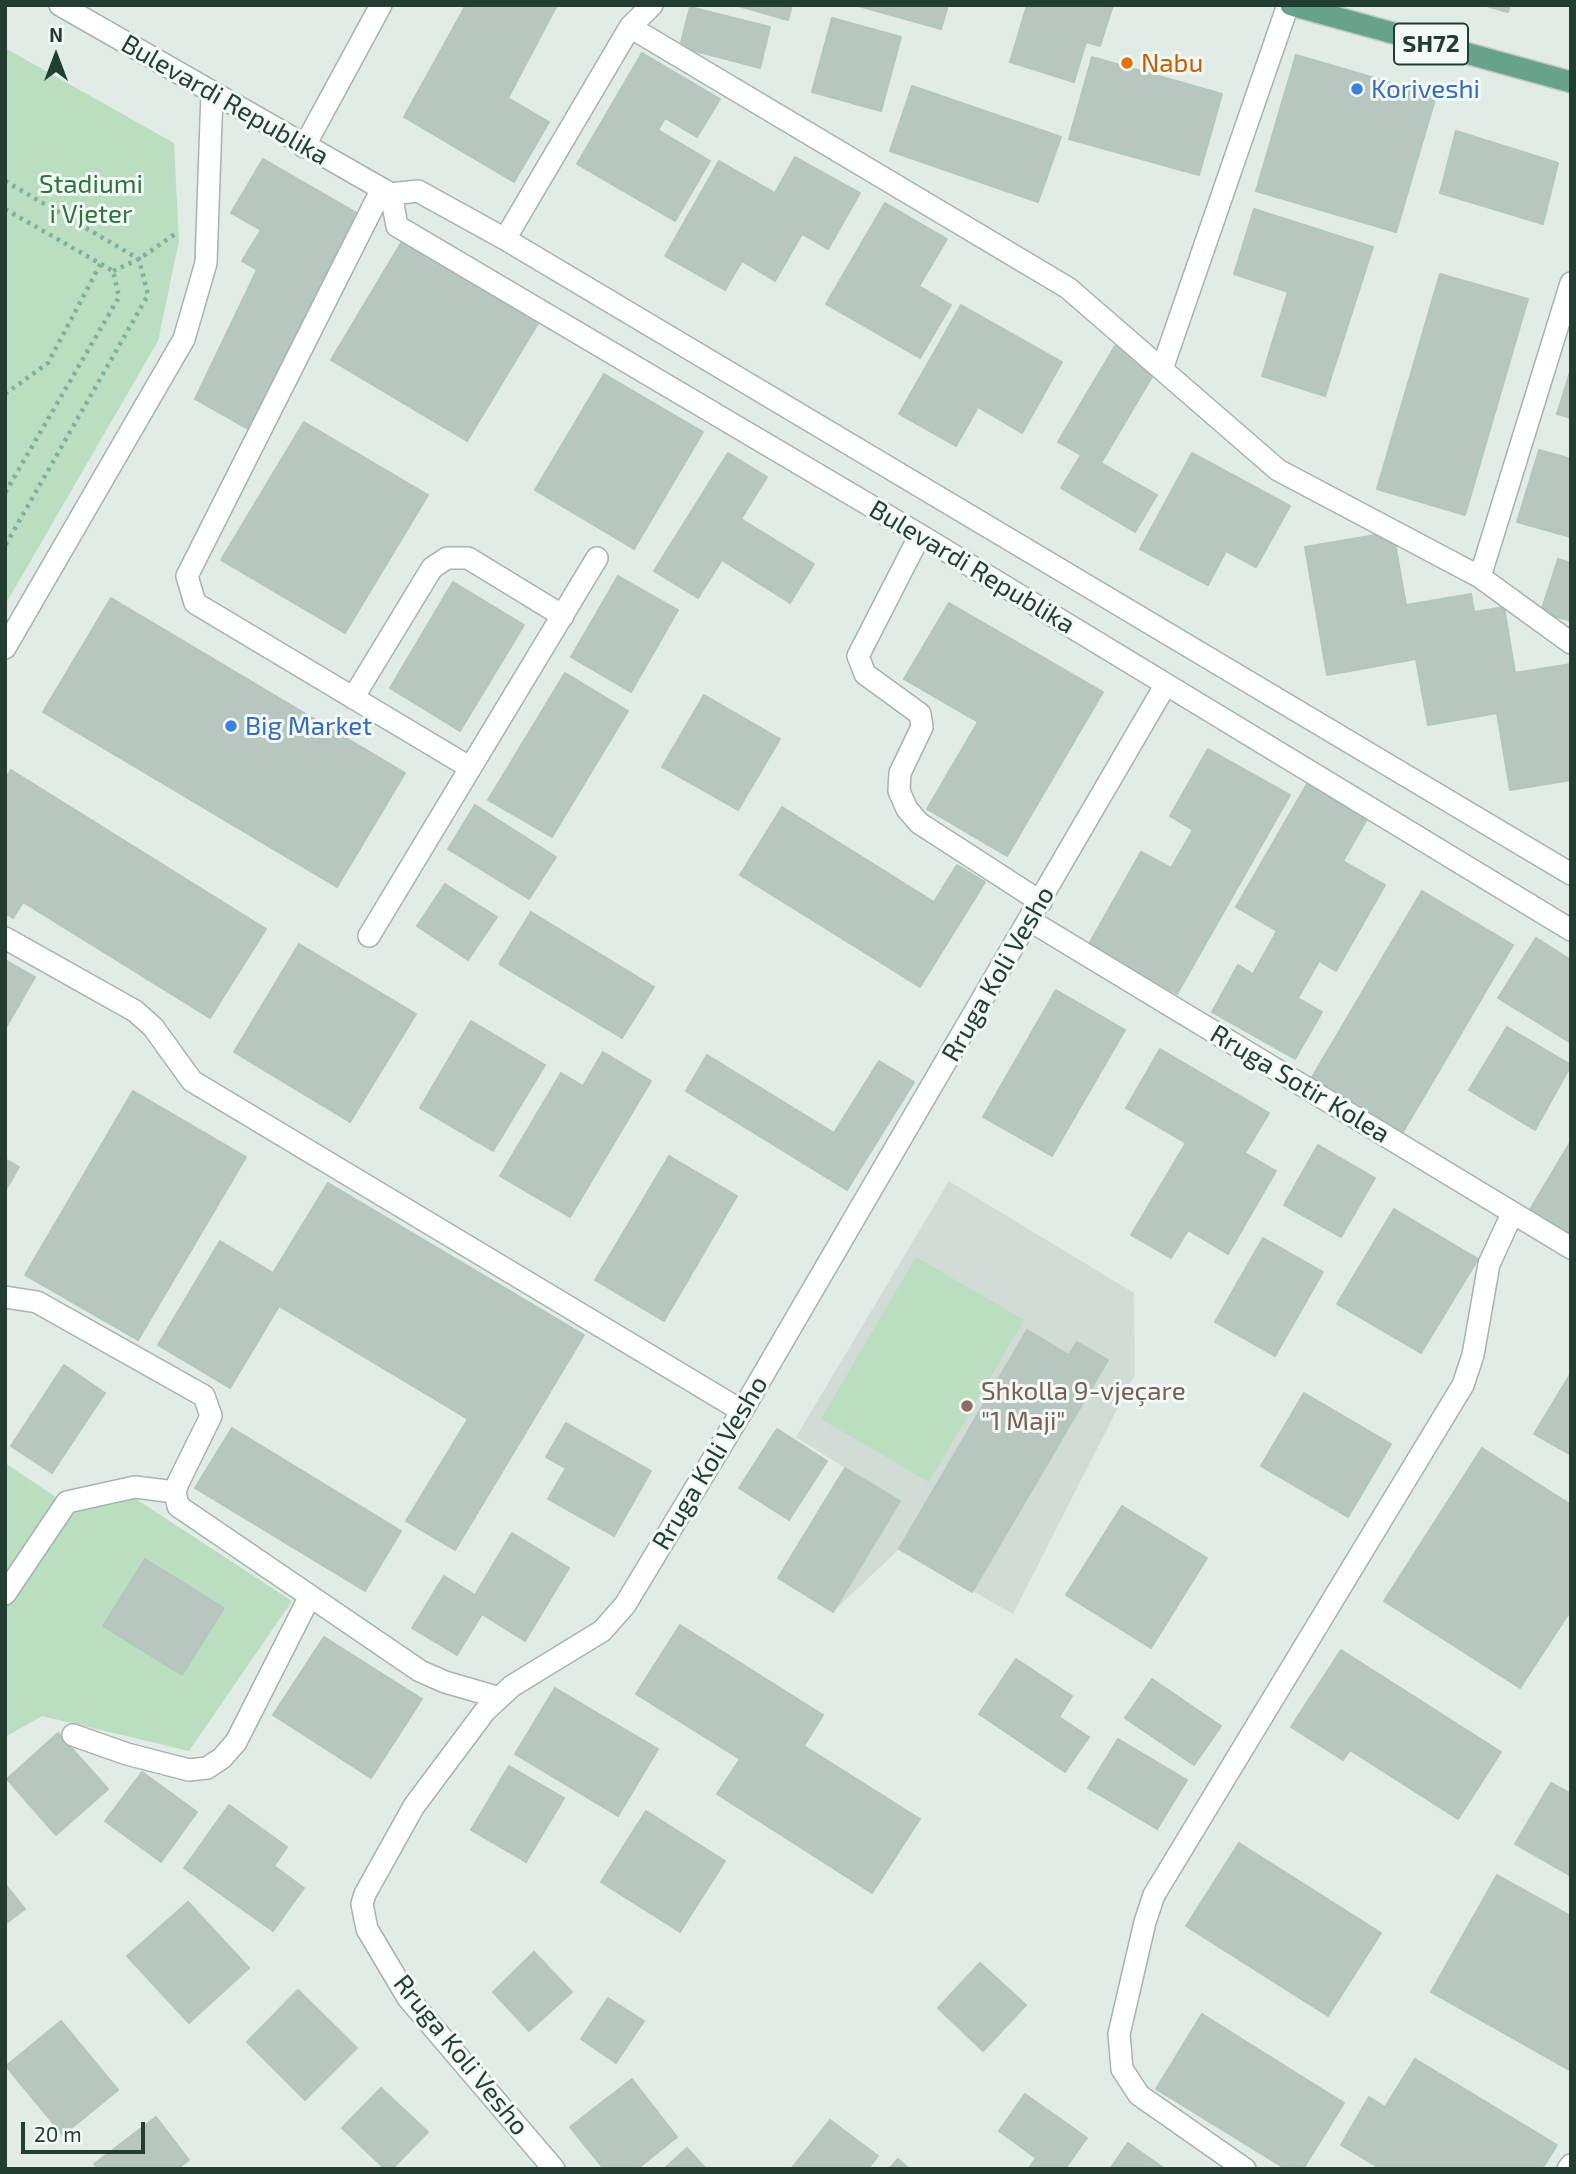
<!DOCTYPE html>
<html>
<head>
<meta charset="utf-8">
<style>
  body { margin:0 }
  #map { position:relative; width:1576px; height:2174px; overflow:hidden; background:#e2ece7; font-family:"Exo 2",sans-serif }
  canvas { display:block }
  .frame { position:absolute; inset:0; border:7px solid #223e33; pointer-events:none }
  .north { position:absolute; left:21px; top:21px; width:70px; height:70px; -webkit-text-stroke:5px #f3f9f5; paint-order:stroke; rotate:0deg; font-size:19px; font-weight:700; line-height:28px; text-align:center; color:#223e33 }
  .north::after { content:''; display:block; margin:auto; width:24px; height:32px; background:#223e33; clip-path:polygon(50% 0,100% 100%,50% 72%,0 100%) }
  .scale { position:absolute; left:21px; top:2122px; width:124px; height:32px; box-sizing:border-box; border:4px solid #223e33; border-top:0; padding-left:9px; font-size:21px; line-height:24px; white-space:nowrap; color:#223e33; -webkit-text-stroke:5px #f3f9f5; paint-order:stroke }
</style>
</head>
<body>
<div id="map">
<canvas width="1576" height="2174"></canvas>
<div class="frame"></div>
<div class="north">N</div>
<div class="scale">20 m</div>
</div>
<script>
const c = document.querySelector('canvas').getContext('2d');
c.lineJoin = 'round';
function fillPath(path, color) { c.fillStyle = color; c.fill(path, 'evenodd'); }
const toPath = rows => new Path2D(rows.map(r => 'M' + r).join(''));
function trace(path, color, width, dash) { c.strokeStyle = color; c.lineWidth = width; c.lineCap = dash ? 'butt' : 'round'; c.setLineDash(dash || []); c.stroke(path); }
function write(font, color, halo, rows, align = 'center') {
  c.font = font + ' "Exo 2",sans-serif'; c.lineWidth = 6; c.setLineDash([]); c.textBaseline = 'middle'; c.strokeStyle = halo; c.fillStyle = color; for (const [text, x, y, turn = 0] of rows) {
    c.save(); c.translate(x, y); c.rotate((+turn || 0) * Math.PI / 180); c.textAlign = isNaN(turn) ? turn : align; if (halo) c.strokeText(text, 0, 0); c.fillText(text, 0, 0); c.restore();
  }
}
fillPath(toPath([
  [949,1181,1134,1293,1135,1374,1013,1614,899,1549,833,1612,778,1578,845,1468,796,1437]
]), '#d0dcd5');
fillPath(toPath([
  [5,48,174,143,179,241,158,341,5,605],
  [916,1257,1024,1320,929,1482,821,1419],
  [5,1463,56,1497,113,1484,292,1601,189,1751,42,1716,5,1737]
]), '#bbdec1');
const building = toPath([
  [466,5,557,5,508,98,549,122,514,182,404,117,466,5],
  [735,5,792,5,788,20,735,5],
  [855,5,948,5,941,29,855,5],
  [1027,5,1113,5,1100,46,1086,42,1074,82,1010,62,1027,5],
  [1483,5,1510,5,1508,12,1483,5],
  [690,7,770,27,760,68,680,47,690,7],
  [832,18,901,37,881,111,812,92,832,18],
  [642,53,720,99,697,137,665,118,658,130,710,161,675,221,577,164,642,53],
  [1296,55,1436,96,1396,232,1256,191,1296,55],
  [1092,57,1222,94,1199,175,1069,139,1092,57],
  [912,86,1061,137,1038,202,890,151,912,86],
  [1456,131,1558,163,1543,224,1440,193,1456,131],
  [795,157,860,193,828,249,802,234,775,281,742,261,725,290,665,256,719,161,775,193,795,157],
  [263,159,362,216,312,302,242,261,261,230,231,213,263,159],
  [885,203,947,239,919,286,951,305,920,358,826,304,885,203],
  [1254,209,1373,247,1325,396,1262,376,1288,292,1234,274,1254,209],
  [404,238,540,320,467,441,331,360,404,238],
  [257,270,312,302,250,430,195,399,257,270],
  [1440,274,1528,299,1465,515,1377,489,1440,274],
  [961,305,1062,362,1022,433,978,407,956,446,899,414,961,305],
  [1115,346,1156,370,1101,463,1157,495,1135,532,1061,488,1081,455,1058,442,1115,346],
  [1571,369,1571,418,1557,414,1571,369],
  [604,374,703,432,634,549,535,490,604,374],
  [304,422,428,495,345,633,221,560,304,422],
  [1539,450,1571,459,1571,537,1517,522,1539,450],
  [728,453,767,477,741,519,814,564,790,603,722,560,698,598,654,571,728,453],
  [1192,453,1290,506,1256,567,1226,551,1208,585,1140,549,1192,453],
  [1393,532,1406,605,1471,594,1474,612,1504,607,1515,673,1571,664,1571,780,1510,790,1497,713,1428,725,1416,659,1327,675,1305,547,1393,532],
  [1558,559,1571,563,1571,621,1541,612,1558,559],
  [618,576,678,610,631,692,571,657,618,576],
  [453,582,524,625,460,731,390,688,453,582],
  [111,598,405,773,337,887,43,712,111,598],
  [949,603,1103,692,1007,856,927,809,978,722,904,679,949,603],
  [565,673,628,711,552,837,488,800,565,673],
  [704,695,780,739,738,810,662,767,704,695],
  [1208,749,1290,795,1177,994,1089,944,1141,852,1171,868,1193,830,1170,816,1208,749],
  [11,770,266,929,210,1018,23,902,13,918,5,913,5,779,11,770],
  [1311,777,1371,812,1343,861,1385,885,1336,971,1319,961,1298,998,1322,1012,1295,1059,1212,1012,1238,965,1253,974,1277,931,1236,907,1311,777],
  [475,805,556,857,529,899,448,849,475,805],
  [782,807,934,902,957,865,985,882,920,987,740,875,782,807],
  [445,884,497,917,468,960,417,926,445,884],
  [1422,891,1513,945,1400,1137,1308,1084,1422,891],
  [531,912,654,987,622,1038,499,964,531,912],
  [1536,938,1571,960,1571,1043,1498,998,1536,938],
  [299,944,416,1014,350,1122,234,1052,299,944],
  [5,960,35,977,5,1029,5,960],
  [1056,990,1125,1030,1052,1156,983,1117,1056,990],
  [471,1021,545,1065,493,1151,420,1108,471,1021],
  [1507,1027,1571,1065,1535,1130,1469,1090,1507,1027],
  [1160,1049,1269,1113,1245,1153,1276,1171,1228,1254,1188,1230,1171,1258,1131,1235,1186,1143,1126,1108,1160,1049],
  [603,1052,651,1081,570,1217,500,1176,561,1073,583,1086,603,1052],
  [707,1055,834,1133,879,1061,914,1082,847,1190,686,1091,707,1055],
  [133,1091,246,1157,138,1340,25,1275,133,1091],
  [1571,1141,1571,1238,1528,1213,1571,1141],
  [1318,1145,1375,1178,1341,1237,1284,1205,1318,1145],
  [669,1156,737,1196,664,1321,595,1280,669,1156],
  [5,1159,19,1167,5,1191,5,1159],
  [328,1183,584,1335,455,1550,406,1521,468,1419,279,1306,230,1388,158,1345,220,1241,273,1273,328,1183],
  [1394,1209,1478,1259,1421,1353,1337,1304,1394,1209],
  [1263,1238,1323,1272,1275,1356,1215,1322,1263,1238],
  [1027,1330,1069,1355,1077,1342,1108,1360,972,1592,899,1549,1027,1330],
  [64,1365,105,1393,52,1473,11,1446,64,1365],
  [1571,1373,1571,1455,1534,1434,1571,1373],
  [1304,1393,1391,1444,1348,1517,1261,1466,1304,1393],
  [566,1423,651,1471,614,1536,548,1499,566,1468,546,1457,566,1423],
  [232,1428,401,1531,365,1591,195,1488,232,1428],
  [777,1429,827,1461,789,1520,739,1488,777,1429],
  [1482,1448,1571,1505,1571,1610,1520,1688,1384,1601,1482,1448],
  [845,1468,900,1501,833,1612,778,1578,845,1468],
  [1122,1506,1207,1558,1151,1648,1066,1595,1122,1506],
  [512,1533,569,1568,525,1641,482,1614,457,1655,412,1628,444,1576,475,1595,512,1533],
  [145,1559,224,1608,182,1675,103,1626,145,1559],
  [680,1625,823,1715,804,1746,920,1819,872,1893,717,1794,740,1759,636,1694,680,1625],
  [324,1637,422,1699,371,1778,273,1715,324,1637],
  [1341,1650,1501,1752,1458,1819,1350,1750,1343,1760,1291,1727,1341,1650],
  [1016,1659,1072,1696,1059,1717,1089,1737,1065,1772,979,1714,1016,1659],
  [1152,1679,1221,1726,1194,1765,1125,1718,1152,1679],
  [555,1688,658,1749,618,1816,515,1754,555,1688],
  [58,1733,108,1789,56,1835,7,1779,58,1733],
  [1118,1739,1187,1780,1157,1829,1088,1788,1118,1739],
  [509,1766,564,1798,526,1862,471,1830,509,1766],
  [142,1772,197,1812,161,1862,105,1821,142,1772],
  [1551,1783,1571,1794,1571,1876,1515,1844,1551,1783],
  [229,1805,287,1847,274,1866,304,1888,273,1931,184,1868,229,1805],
  [646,1811,725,1861,680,1932,601,1882,646,1811],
  [1239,1843,1381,1933,1328,2016,1186,1926,1239,1843],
  [1497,1875,1571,1916,1571,2071,1431,1992,1497,1875],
  [5,1884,25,1909,5,1924,5,1884],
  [188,1902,249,1968,189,2023,127,1956,188,1902],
  [534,1952,572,1992,529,2031,493,1992,534,1952],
  [980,1963,1026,2005,983,2051,938,2008,980,1963],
  [298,1990,357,2048,305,2100,247,2042,298,1990],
  [608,1998,644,2021,616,2063,581,2039,608,1998],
  [1202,2014,1344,2103,1303,2169,1286,2169,1156,2089,1202,2014],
  [61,2021,118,2090,63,2135,6,2066,61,2021],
  [1415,2059,1557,2145,1542,2169,1381,2169,1341,2145,1369,2097,1385,2107,1415,2059],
  [632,2079,677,2137,637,2169,604,2169,570,2127,632,2079],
  [381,2088,428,2132,392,2169,385,2169,342,2128,381,2088],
  [1025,2094,1087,2138,1065,2169,1028,2169,1036,2158,999,2131,1025,2094],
  [156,2117,189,2160,177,2169,98,2169,94,2164,156,2117],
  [830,2120,878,2156,868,2169,791,2169,830,2120],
  [1128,2143,1165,2169,1110,2169,1128,2143],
  [687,2148,706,2169,664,2169,687,2148],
  [898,2159,909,2169,889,2169,898,2159]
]);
fillPath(building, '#b7c7bf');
trace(building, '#b4c6bd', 2);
const minor = toPath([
  [60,5,391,194,418,191,505,239,1571,874],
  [630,27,1068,288,1278,470,1480,577,1571,643],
  [304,147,381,5],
  [382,189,187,576,195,603,469,767],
  [391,194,397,226,920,535,1571,930],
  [505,239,630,27,652,5],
  [1162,369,1288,5],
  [920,535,858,656,865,674,920,714,922,727,900,773,899,791,907,809,919,823,1041,902],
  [1480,577,1571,283],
  [5,648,184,339,206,263,212,93],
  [353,698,432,568,447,558,468,558,563,616],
  [1029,920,1571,1248],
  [369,936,597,558],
  [5,938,135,1011,153,1027,192,1081,742,1411],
  [5,1297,37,1302,204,1396,211,1416,178,1483,175,1492,178,1506,420,1671,445,1682,497,1697],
  [5,1594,67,1502,135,1487,175,1492],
  [73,1735,127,1754,189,1770,207,1768,222,1758,236,1742,310,1596],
  [554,2169,408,1998,367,1929,362,1904,365,1894,414,1806,485,1711,512,1686,602,1631,625,1605,742,1411,1166,684],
  [1245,2169,1139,2095,1122,2069,1119,2034,1145,1922,1154,1895,1463,1385,1473,1355,1489,1264,1512,1214],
  [1568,2169,1571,2165]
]);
const major = toPath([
  [1291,5,1571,82]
]);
trace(minor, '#a5b4ad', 24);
trace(major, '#c1c9c6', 24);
trace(toPath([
  [5,181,139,259,148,295,5,546],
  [5,209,113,271,119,297,5,493],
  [113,271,139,259,175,234],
  [5,394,48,363,101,263]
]), '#82b09d', 4.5, [3.5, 5]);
trace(minor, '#fff', 21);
trace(major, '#66a28c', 21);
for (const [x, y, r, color] of [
  [1127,63,7,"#e8710a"],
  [1357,89,7,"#3f7fe0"],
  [231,726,7,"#3f7fe0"],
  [967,1406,7,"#8d6e63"]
]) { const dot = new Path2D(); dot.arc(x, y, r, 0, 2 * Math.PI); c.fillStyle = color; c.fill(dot); trace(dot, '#f3f9f5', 2.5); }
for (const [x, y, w] of [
  [1431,44,74]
]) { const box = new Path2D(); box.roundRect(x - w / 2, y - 20.5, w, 41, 5); c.fillStyle = '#f3f9f5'; c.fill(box); trace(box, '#223e33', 2); }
write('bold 24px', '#223e33', null, [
  ["SH72",1431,44]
]);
write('26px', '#c56008', '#f3f9f5', [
  ["Nabu",1141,63]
], 'left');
write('26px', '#366cbe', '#f3f9f5', [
  ["Koriveshi",1371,89],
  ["Big Market",245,726]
], 'left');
write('26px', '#223e33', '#f3f9f5', [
  ["Bulevardi Republika",225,100,30],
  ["Bulevardi Republika",972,567,31],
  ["Rruga Koli Vesho",998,974,-60],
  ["Rruga Sotir Kolea",1300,1084,31],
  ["Rruga Koli Vesho",710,1463,-59],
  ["Rruga Koli Vesho",461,2055,51]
]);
write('26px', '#2c7540', '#f3f9f5', [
  ["Stadiumi",91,184],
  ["i Vjeter",91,214]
]);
write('26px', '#785e54', '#f3f9f5', [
  ["Shkolla 9-vjeçare",981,1391],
  ["\"1 Maji\"",981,1421]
], 'left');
</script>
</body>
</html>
